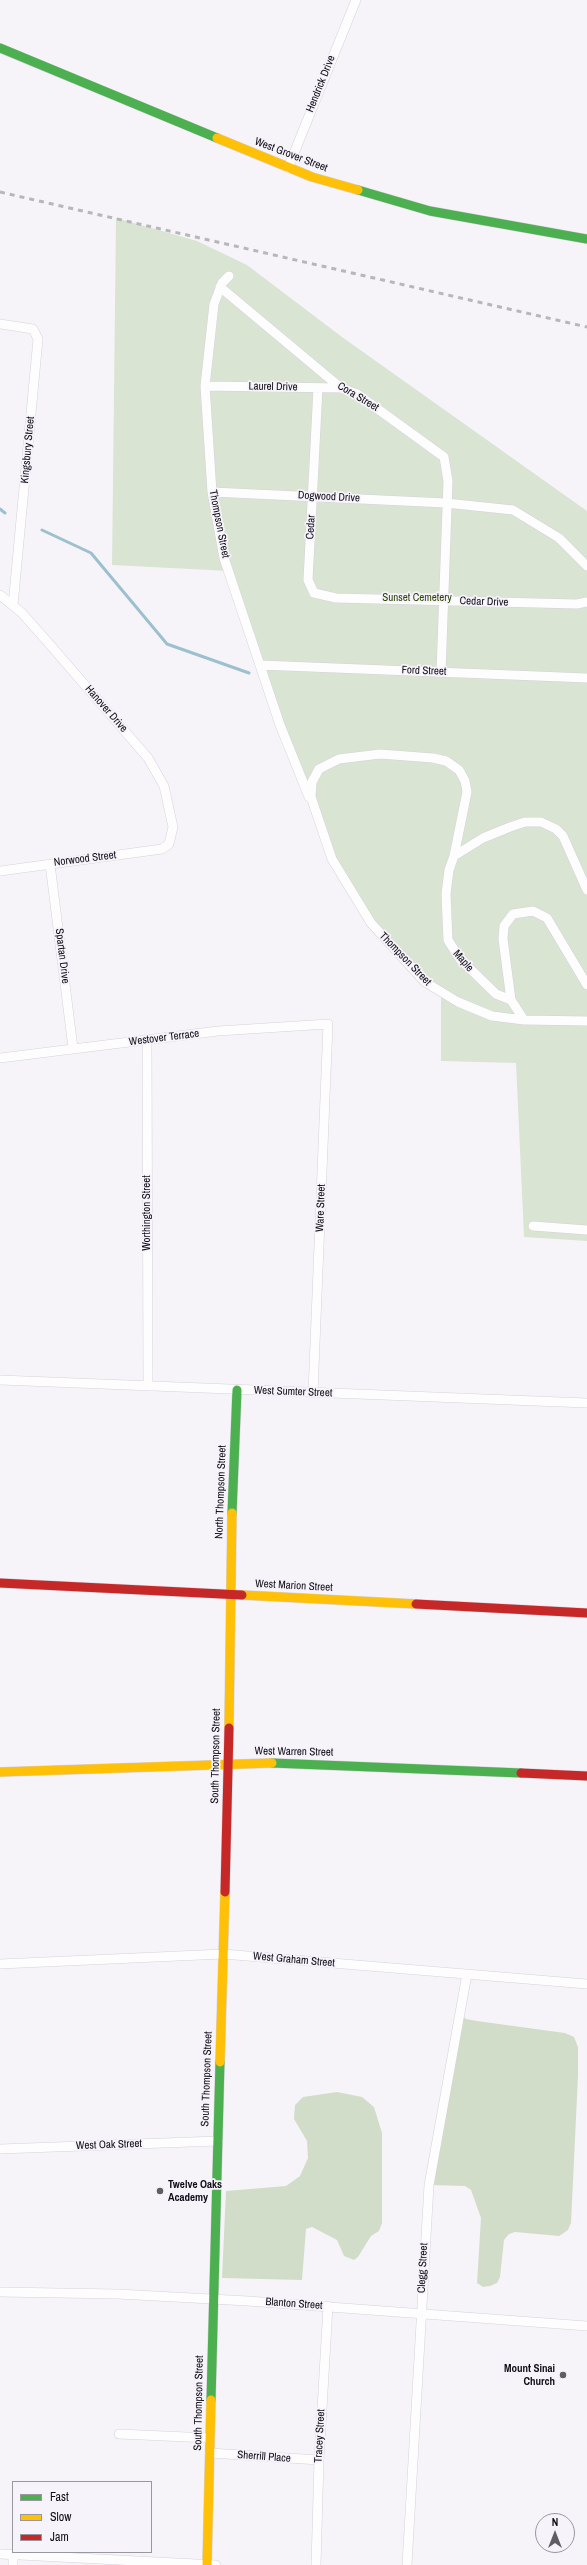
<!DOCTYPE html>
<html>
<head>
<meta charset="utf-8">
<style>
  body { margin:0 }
  #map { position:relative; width:587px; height:2565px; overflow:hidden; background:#f6f4f9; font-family:"Archivo Narrow",sans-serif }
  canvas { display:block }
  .legend { position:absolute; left:12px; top:2481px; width:140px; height:72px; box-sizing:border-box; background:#f6f3fa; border:1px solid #9a979f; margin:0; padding:5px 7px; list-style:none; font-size:12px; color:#100c16 }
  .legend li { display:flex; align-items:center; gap:8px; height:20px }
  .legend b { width:20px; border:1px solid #9a979f }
  .north { position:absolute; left:535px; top:2513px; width:40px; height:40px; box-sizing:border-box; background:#f6f3fa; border:1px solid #9a979f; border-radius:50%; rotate:0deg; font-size:11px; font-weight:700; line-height:16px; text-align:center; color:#100c16 }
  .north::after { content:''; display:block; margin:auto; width:14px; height:18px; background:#605d65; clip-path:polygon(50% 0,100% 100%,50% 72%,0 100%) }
</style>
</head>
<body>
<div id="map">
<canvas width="587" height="2565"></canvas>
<ul class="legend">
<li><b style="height:5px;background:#4caf50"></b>Fast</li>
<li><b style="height:5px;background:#ffc107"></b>Slow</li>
<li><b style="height:5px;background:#c62828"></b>Jam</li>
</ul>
<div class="north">N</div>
</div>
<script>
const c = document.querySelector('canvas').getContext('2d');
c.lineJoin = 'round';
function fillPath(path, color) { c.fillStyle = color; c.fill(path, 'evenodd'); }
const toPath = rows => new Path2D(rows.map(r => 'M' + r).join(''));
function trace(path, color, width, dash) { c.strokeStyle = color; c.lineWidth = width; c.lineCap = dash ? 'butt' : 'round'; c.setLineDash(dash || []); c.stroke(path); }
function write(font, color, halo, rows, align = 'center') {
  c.font = font + ' "Archivo Narrow",sans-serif'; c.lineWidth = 3.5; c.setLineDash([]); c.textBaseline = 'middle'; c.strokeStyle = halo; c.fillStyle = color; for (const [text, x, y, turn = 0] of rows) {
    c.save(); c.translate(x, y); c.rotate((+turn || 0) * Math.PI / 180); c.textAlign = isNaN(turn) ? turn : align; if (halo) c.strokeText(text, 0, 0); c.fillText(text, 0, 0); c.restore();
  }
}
fillPath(toPath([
  [116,218,197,241,247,265,342,337,587,511,587,1241,524,1237,516,1063,441,1061,441,993,399,956,332,859,229,571,112,565]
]), '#dae4d3');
fillPath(toPath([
  [460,2013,466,2019,477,2021,565,2033,574,2037,578,2047,578,2076,571,2223,568,2230,559,2236,515,2232,509,2234,504,2240,500,2277,497,2283,490,2286,483,2287,477,2283,481,2218,471,2190,465,2186,429,2185],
  [337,2092,362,2097,374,2107,382,2133,382,2223,379,2231,371,2236,358,2257,354,2260,344,2256,337,2240,312,2227,306,2229,302,2280,222,2278,226,2191,286,2186,300,2176,308,2158,307,2141,294,2119,295,2105,303,2097]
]), '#d2ddc9');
trace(toPath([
  [0,509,5,513],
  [42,530,91,553,167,644,249,673]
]), '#9cc0ce', 3);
const street = toPath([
  [288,168,356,0],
  [229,276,222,283,214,304,205,386,212,492,224,558,280,725,309,797],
  [220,287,341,388,357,394,444,457,448,481,441,672],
  [0,324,33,329,38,339,13,605],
  [205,386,341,388],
  [318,388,308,580,314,593,336,598,577,604,587,602],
  [212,492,446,503,513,510,559,538,587,566],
  [0,595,22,613,52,647,148,758,164,786,173,827,169,844,162,849,0,871],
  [260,665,587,678],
  [454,856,483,838,510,827,525,822,541,822,556,829,563,836,587,890],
  [50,864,73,1048],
  [511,1000,496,994,460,959,448,940,446,894,449,870,454,856,467,792,465,781,459,770,446,761,433,758,380,754,339,759,319,769,312,782,311,797,332,859,371,923,425,982,458,1002,492,1016,524,1020,587,1021],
  [524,1020,511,1000,503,939,504,926,513,914,533,911,547,918,587,985],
  [147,1039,148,1386],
  [0,1058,218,1031,328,1024,313,1393],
  [533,1226,587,1230],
  [0,1380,587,1403],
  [0,1964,223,1954,587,1984],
  [0,2149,218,2141],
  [0,2292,118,2294,248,2301,587,2326],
  [119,2434,210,2438],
  [210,2453,319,2460],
  [0,2554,216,2565],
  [13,2565,13,2555],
  [316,2565,319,2460,328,2306],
  [407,2565,429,2185,467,1974]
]);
const fast = toPath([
  [0,48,217,138],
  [358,190,430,211,587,239],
  [232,1513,237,1390],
  [272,1763,521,1773],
  [211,2400,220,2062]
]);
const slow = toPath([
  [217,138,312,177,358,190],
  [242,1595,416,1604],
  [229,1728,232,1513],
  [0,1772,272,1763],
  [220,2062,225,1892],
  [207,2565,211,2400]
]);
const jam = toPath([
  [0,1583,242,1595],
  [416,1604,587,1613],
  [521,1773,587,1776],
  [225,1892,229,1728]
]);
trace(street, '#d5d1da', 10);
trace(fast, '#d5d1da', 10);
trace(slow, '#d5d1da', 10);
trace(jam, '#d5d1da', 10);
trace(street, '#fefdfe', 9);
trace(fast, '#4caf50', 9);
trace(slow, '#ffc107', 9);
trace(jam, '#c62828', 9);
trace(toPath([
  [0,192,587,327]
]), '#b7b7b8', 3, [5, 5]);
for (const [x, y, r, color] of [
  [160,2191,4,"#605d65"],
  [563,2375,4,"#605d65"]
]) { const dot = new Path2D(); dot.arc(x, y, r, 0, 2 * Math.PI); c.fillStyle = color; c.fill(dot); trace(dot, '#f6f3fa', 1.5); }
write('11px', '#100c16', '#f6f3fa', [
  ["Hendrick Drive",321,84,-68],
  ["West Grover Street",291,155,21],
  ["Laurel Drive",273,387,1],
  ["Cora Street",358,397,31],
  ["Kingsbury Street",28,450,-85],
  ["Dogwood Drive",329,497,3],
  ["Thompson Street",219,524,79],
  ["Cedar",311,527,-87],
  ["Cedar Drive",484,602,2],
  ["Ford Street",424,671,2],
  ["Hanover Drive",106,709,49],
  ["Norwood Street",85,859,-7],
  ["Spartan Drive",62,956,83],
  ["Thompson Street",405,959,46],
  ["Maple",463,961,49],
  ["Westover Terrace",164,1038,-7],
  ["Ware Street",321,1208,-88],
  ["Worthington Street",147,1213,-90],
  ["West Sumter Street",293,1392,2],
  ["North Thompson Street",221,1492,-88],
  ["West Marion Street",294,1586,3],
  ["West Warren Street",294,1752,1],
  ["South Thompson Street",216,1756,-89],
  ["West Graham Street",294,1960,5],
  ["South Thompson Street",207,2079,-88],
  ["West Oak Street",109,2145,-2],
  ["Clegg Street",423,2268,-87],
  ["Blanton Street",294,2304,4],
  ["South Thompson Street",199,2403,-89],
  ["Tracey Street",320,2436,-87],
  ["Sherrill Place",264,2457,4]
]);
write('11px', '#2a4405', '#f6f3fa', [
  ["Sunset Cemetery",417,598]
]);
write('bold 11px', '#100c16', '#f6f3fa', [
  ["Twelve Oaks",168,2185],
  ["Academy",168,2198],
  ["Mount Sinai",555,2369,"right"],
  ["Church",555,2382,"right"]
], 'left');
</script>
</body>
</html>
